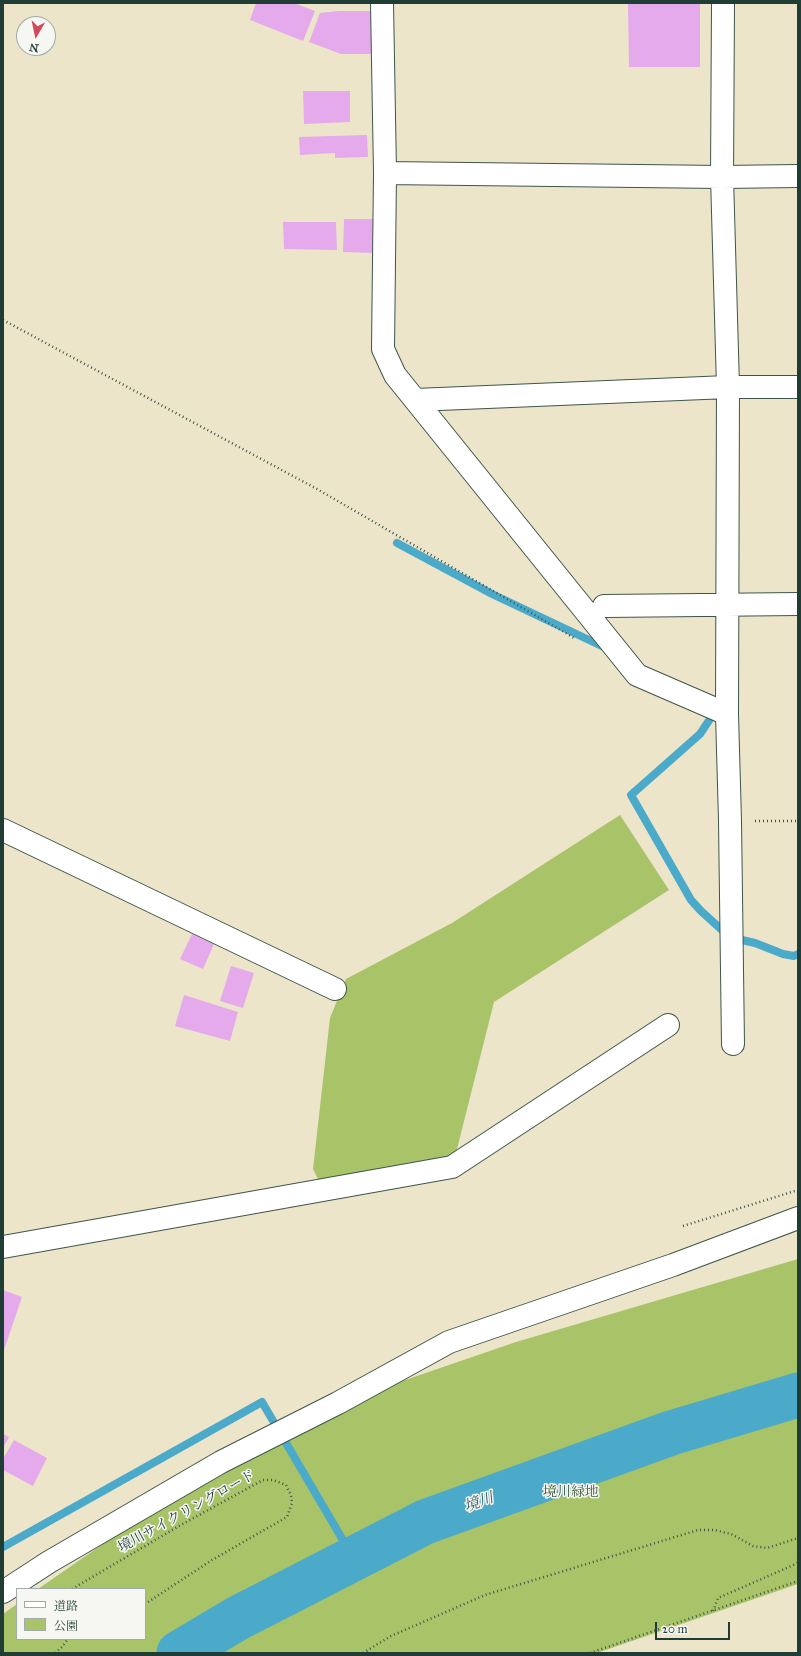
<!DOCTYPE html>
<html>
<head>
<meta charset="utf-8">
<style>
  body { margin:0 }
  #map { position:relative; width:801px; height:1656px; overflow:hidden; background:#ece5ca; font-family:"IM FELL Great Primer","Noto Serif JP",serif }
  canvas { display:block }
  .frame { position:absolute; inset:0; border:4px solid #1f3d34; pointer-events:none }
  .legend { position:absolute; left:16px; top:1588px; width:130px; height:52px; box-sizing:border-box; background:#f6f6f2; border:1px solid #a0aca6; margin:0; padding:5px 7px; list-style:none; font-size:12px; color:#1f3d34 }
  .legend li { display:flex; align-items:center; gap:8px; height:20px }
  .legend b { width:20px; border:1px solid #a0aca6 }
  .north { position:absolute; left:16px; top:16px; width:40px; height:40px; box-sizing:border-box; background:#f6f6f2; border:1px solid #a0aca6; border-radius:50%; rotate:189deg; font-size:11px; font-weight:700; line-height:16px; text-align:center; color:#1f3d34 }
  .north::after { content:''; display:block; margin:auto; width:14px; height:18px; background:#d1495b; clip-path:polygon(50% 0,100% 100%,50% 72%,0 100%) }
  .scale { position:absolute; left:655px; top:1622px; width:75px; height:18px; box-sizing:border-box; border:2px solid #1f3d34; border-top:0; padding-left:5px; font-size:12px; line-height:14px; white-space:nowrap; color:#1f3d34; -webkit-text-stroke:3px #f6f6f2; paint-order:stroke }
</style>
</head>
<body>
<div id="map">
<canvas width="801" height="1656"></canvas>
<div class="frame"></div>
<ul class="legend">
<li><b style="height:5px;background:#fff"></b>道路</li>
<li><b style="height:11px;background:#a9c369"></b>公園</li>
</ul>
<div class="north">N</div>
<div class="scale">20 m</div>
</div>
<script>
const c = document.querySelector('canvas').getContext('2d');
c.lineJoin = 'round';
function fillPath(path, color) { c.fillStyle = color; c.fill(path, 'evenodd'); }
const toPath = rows => new Path2D(rows.map(r => 'M' + r).join(''));
function trace(path, color, width, dash) { c.strokeStyle = color; c.lineWidth = width; c.lineCap = dash ? 'butt' : 'round'; c.setLineDash(dash || []); c.stroke(path); }
function write(font, color, halo, rows, align = 'center') {
  c.font = font + ' "IM FELL Great Primer","Noto Serif JP",serif'; c.lineWidth = 3; c.setLineDash([]); c.textBaseline = 'middle'; c.strokeStyle = halo; c.fillStyle = color; for (const [text, x, y, turn = 0] of rows) {
    c.save(); c.translate(x, y); c.rotate((+turn || 0) * Math.PI / 180); c.textAlign = isNaN(turn) ? turn : align; if (halo) c.strokeText(text, 0, 0); c.fillText(text, 0, 0); c.restore();
  }
}
fillPath(toPath([
  [620,815,669,890,494,1002,456,1153,441,1164,320,1183,313,1169,330,1018,346,979,452,923],
  [798,1259,798,1584,597,1653,3,1653,3,1614,17,1604,17,1639,145,1639,145,1589,38,1589,221,1462,338,1403,516,1342]
]), '#a9c369');
trace(toPath([
  [397,543,492,594,608,649],
  [716,710,700,734,631,795,691,900,701,911,722,930,742,940,755,943,783,954,794,956,798,954],
  [3,1547,262,1402,354,1559]
]), '#4baaca', 8);
trace(toPath([
  [179,1653,238,1618,425,1522,671,1433,798,1395]
]), '#4baaca', 45);
fillPath(toPath([
  [256,3,294,3,315,11,303,41,250,20],
  [628,3,700,3,700,67,629,67],
  [339,11,371,11,371,54,341,54,309,42,320,13],
  [303,91,350,91,350,122,304,124],
  [367,135,368,157,335,158,335,153,300,155,299,137],
  [344,219,378,219,377,253,343,252],
  [283,222,336,222,337,250,284,249],
  [192,934,214,944,203,969,180,959],
  [231,966,254,973,243,1008,220,1001],
  [184,995,238,1012,230,1041,175,1026],
  [3,1290,22,1297,3,1353],
  [3,1434,9,1437,3,1448],
  [14,1440,47,1458,33,1486,3,1470,3,1459]
]), '#e4aaec');
const street = toPath([
  [382,3,385,173,383,349,395,375,637,675,727,714],
  [723,3,722,177,728,387,727,714,730,821,733,1044],
  [385,173,722,177,798,176],
  [415,400,728,387,798,387],
  [604,606,798,604],
  [3,830,335,989],
  [3,1247,452,1167,668,1025],
  [3,1592,49,1562,221,1462,338,1403,449,1342,673,1265,798,1218]
]);
trace(street, '#3e564a', 24);
trace(toPath([
  [3,320,317,489,576,639],
  [755,821,798,821],
  [683,1226,798,1190],
  [72,1589,179,1526,263,1480,273,1480,286,1485,291,1495,292,1503,287,1517,212,1560,145,1604],
  [713,1611,718,1598,798,1563],
  [55,1653,62,1647,68,1639],
  [363,1653,391,1636,485,1595,698,1530,715,1530,731,1534,753,1546,767,1548,798,1538],
  [590,1653,798,1581]
]), '#3e564a', 2.5, [1, 3]);
trace(street, '#fff', 22);
write('14px', '#425e41', '#f6f6f2', [
  ["境川緑地",571,1493]
]);
write('14px', '#1f3d34', '#f6f6f2', [
  ["境川サイクリングロード",187,1512,-29]
]);
write('italic 15px', '#2c5e61', '#f6f6f2', [
  ["境川",479,1503,-20]
]);
</script>
</body>
</html>
